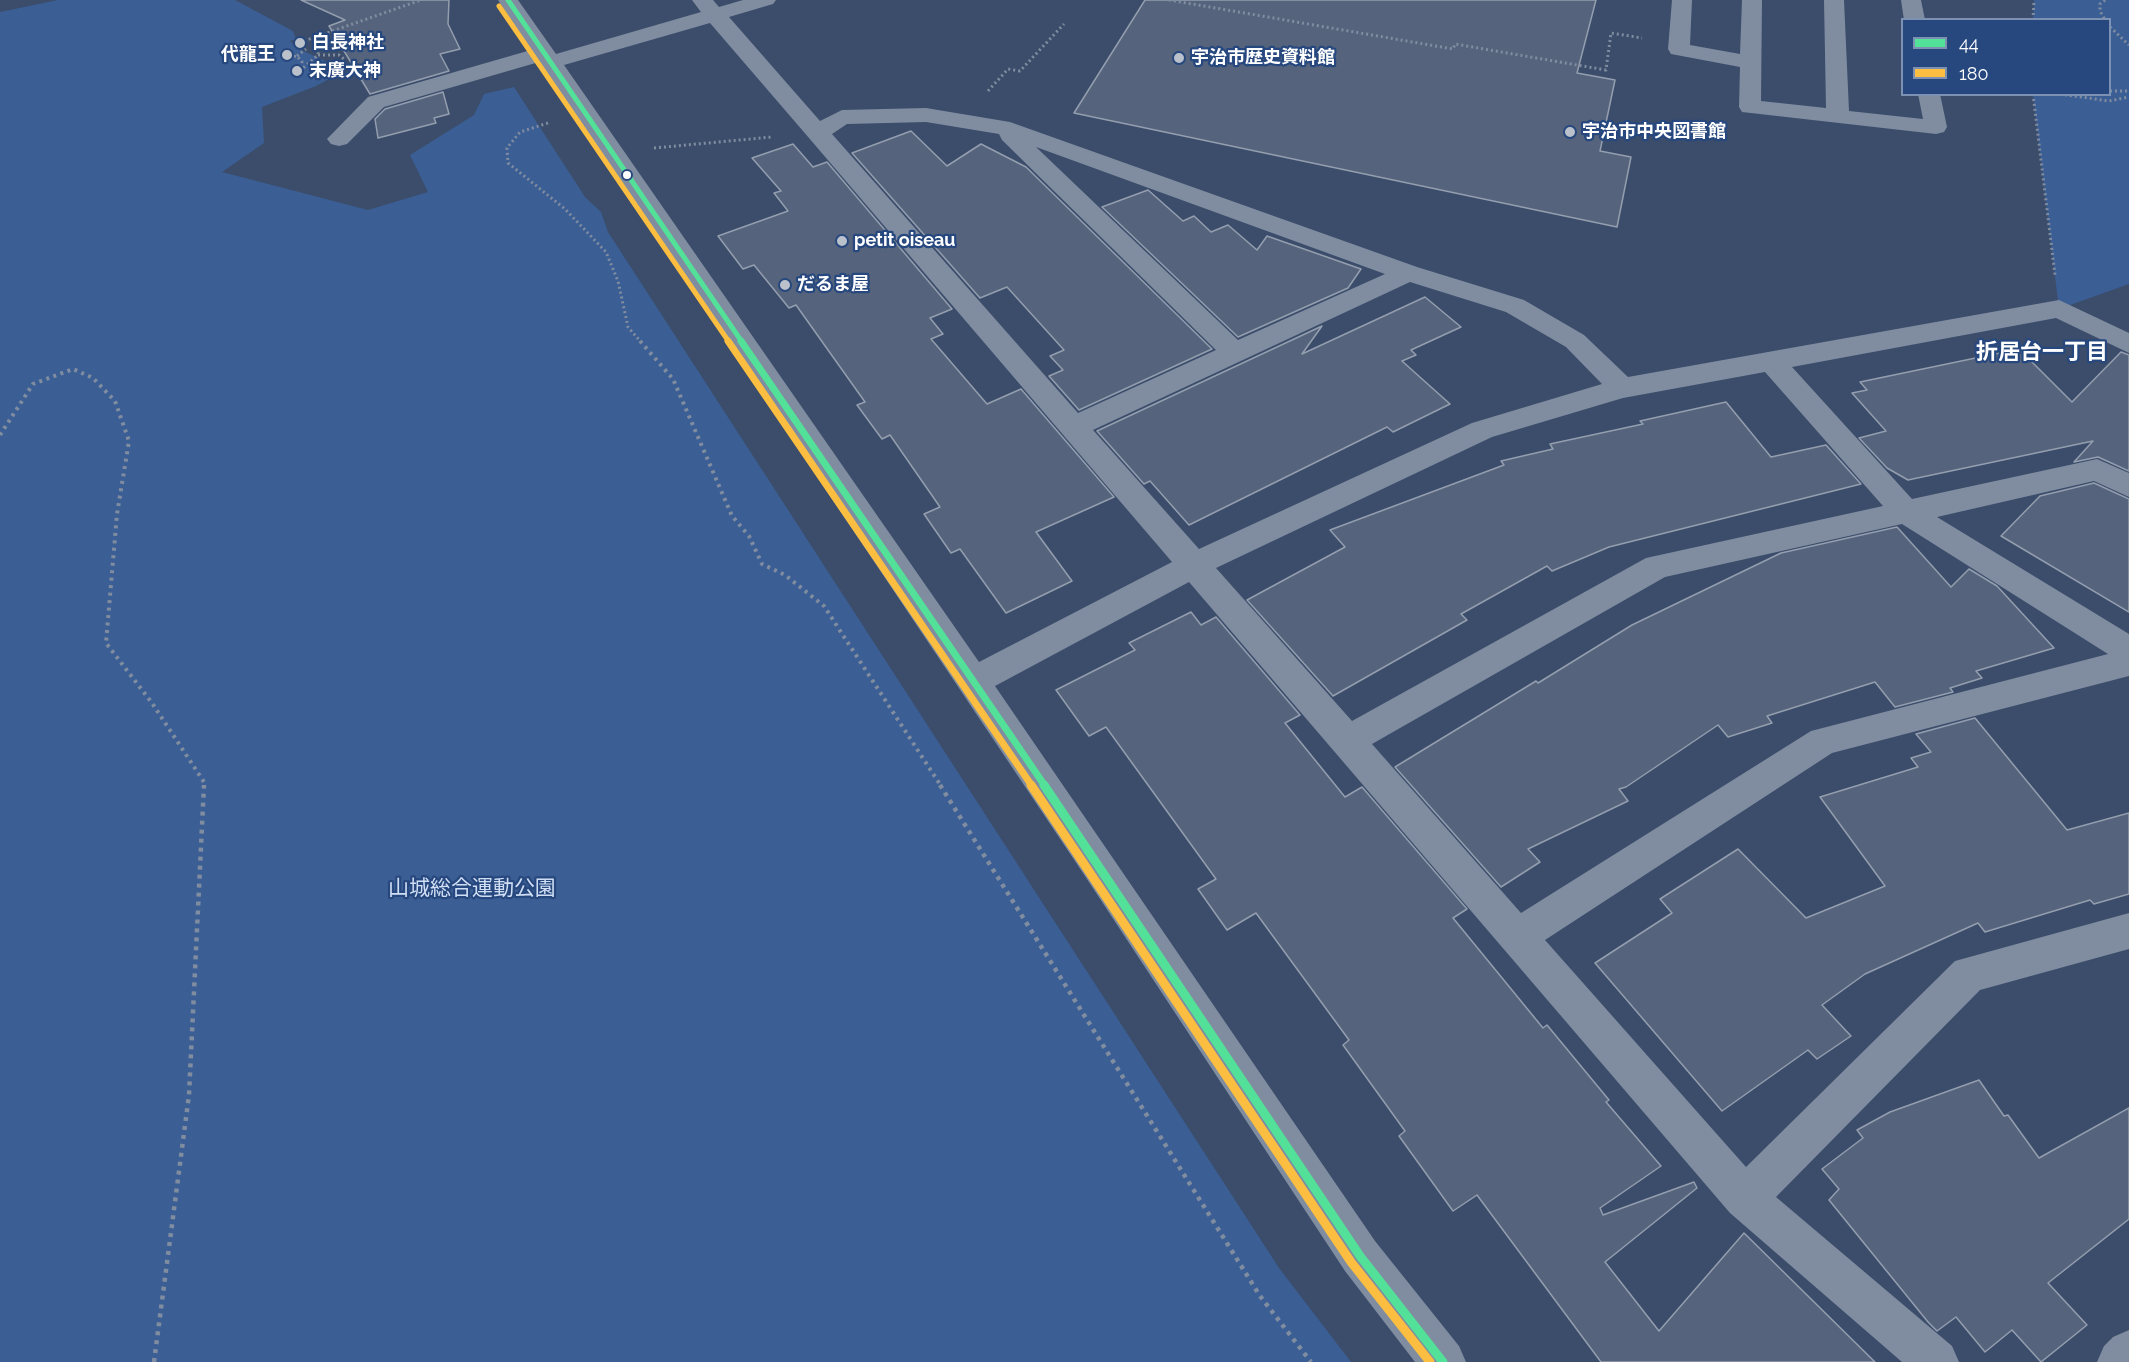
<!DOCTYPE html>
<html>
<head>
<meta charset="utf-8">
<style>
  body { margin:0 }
  #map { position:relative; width:2129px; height:1362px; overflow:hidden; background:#3b4d6a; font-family:Raleway,sans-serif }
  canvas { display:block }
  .legend { position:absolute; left:1901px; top:18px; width:210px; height:78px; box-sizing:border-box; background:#27487e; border:2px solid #7d91b2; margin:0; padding:8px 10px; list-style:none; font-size:18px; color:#fff }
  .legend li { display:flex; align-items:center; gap:12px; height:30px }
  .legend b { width:30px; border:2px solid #7d91b2 }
</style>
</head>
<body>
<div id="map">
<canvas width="2129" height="1362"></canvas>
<ul class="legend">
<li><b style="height:8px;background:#53e098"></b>44</li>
<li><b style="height:8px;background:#fbbe40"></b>180</li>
</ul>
</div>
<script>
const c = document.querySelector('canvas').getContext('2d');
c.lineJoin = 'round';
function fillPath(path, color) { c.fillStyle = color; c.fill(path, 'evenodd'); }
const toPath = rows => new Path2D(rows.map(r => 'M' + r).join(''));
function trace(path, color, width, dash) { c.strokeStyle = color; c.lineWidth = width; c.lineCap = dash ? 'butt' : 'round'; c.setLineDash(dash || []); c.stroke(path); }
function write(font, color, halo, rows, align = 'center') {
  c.font = font + ' Raleway,"Noto Sans JP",sans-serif'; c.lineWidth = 4.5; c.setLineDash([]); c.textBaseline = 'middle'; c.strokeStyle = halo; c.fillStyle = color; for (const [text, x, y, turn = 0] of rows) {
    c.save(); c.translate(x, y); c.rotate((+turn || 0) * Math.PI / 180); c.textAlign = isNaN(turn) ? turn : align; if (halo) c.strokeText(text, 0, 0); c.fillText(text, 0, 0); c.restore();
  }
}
fillPath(toPath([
  [58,0,235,0,293,31,296,39,290,41,297,48,334,65,352,67,316,86,262,107,264,143,222,172,368,210,428,192,410,155,474,115,484,94,514,87,585,197,601,212,608,232,1279,1268,1351,1362,0,1362,0,12],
  [2034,0,2129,0,2129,284,2059,309,2033,95,2110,94,2110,20,2033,19]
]), '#3b5e94');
const building = toPath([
  [301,0,449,0,448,24,460,49,440,54,449,71,370,94,329,26,345,20,301,0],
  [1145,0,1596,0,1577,73,1615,80,1600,151,1631,157,1617,227,1074,113,1145,0],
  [443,92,449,114,434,118,436,123,378,138,375,119,385,109,443,92],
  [911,131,947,166,981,144,1026,167,1212,349,1079,410,1049,376,1063,370,1050,356,1064,350,1007,287,980,298,852,153,911,131],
  [793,144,813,167,827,162,952,309,930,318,943,334,931,339,987,404,1021,389,1114,497,1036,532,1072,581,1006,613,960,549,951,553,924,514,940,507,890,435,882,439,857,405,865,402,796,305,789,308,754,265,743,269,718,236,788,211,774,193,781,191,752,158,793,144],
  [1148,190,1183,221,1194,216,1211,232,1228,225,1257,250,1267,236,1361,269,1348,288,1238,337,1102,207,1148,190],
  [1425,297,1461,327,1411,350,1416,355,1402,361,1450,404,1393,432,1387,427,1189,525,1150,481,1144,484,1097,431,1322,326,1302,354,1425,297],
  [2019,349,2072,402,2121,352,2129,355,2129,471,2098,457,2074,462,2093,441,1908,480,1887,468,1859,438,1886,431,1852,393,1867,390,1860,382,2019,349],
  [1726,402,1771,457,1826,445,1861,484,1609,547,1552,571,1547,566,1461,614,1467,620,1333,696,1247,600,1345,547,1330,530,1504,465,1501,461,1553,449,1550,444,1643,424,1640,421,1726,402],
  [2094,483,2129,499,2129,612,2001,536,2040,496,2094,483],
  [1897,527,1951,587,1969,569,1997,586,2054,648,1976,671,1982,678,1950,688,1953,692,1895,707,1875,682,1767,716,1772,723,1728,737,1718,725,1626,787,1619,789,1628,801,1528,849,1540,862,1501,887,1395,767,1536,681,1538,683,1632,625,1781,553,1897,527],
  [1191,612,1201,625,1216,617,1300,715,1285,723,1345,797,1362,787,1467,909,1453,918,1543,1028,1547,1025,1609,1100,1606,1102,1661,1166,1600,1208,1603,1215,1694,1182,1697,1188,1605,1262,1659,1331,1744,1233,1875,1362,1601,1362,1477,1195,1453,1211,1399,1136,1405,1131,1343,1045,1349,1040,1256,913,1227,930,1198,889,1216,879,1106,727,1089,736,1056,690,1135,650,1129,643,1191,612],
  [1975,718,2067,830,2129,813,2129,894,2094,904,2090,900,1985,932,1978,923,1865,974,1822,1005,1851,1036,1817,1059,1808,1050,1722,1111,1595,963,1672,913,1660,899,1738,849,1806,918,1885,886,1820,797,1918,767,1911,758,1931,752,1916,734,1975,718],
  [1979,1080,2004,1116,2008,1115,2039,1158,2129,1108,2129,1219,2048,1283,2087,1325,2041,1362,2012,1330,1985,1352,1956,1317,1937,1331,1928,1322,1829,1200,1839,1189,1822,1169,1863,1138,1857,1130,1890,1112,1979,1080]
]);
fillPath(building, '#55647c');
trace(building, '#949eaf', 1.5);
trace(toPath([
  [1169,0,1453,49,1455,44,1606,70,1611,33,1642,38],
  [2105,0,2100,4,2100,11,2105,20],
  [2033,20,2034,0],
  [2110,27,2129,45],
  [304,41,421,0],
  [318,55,339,55,344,59],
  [297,56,306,49],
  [289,57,297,56,302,62,300,67,303,68,318,55,320,36],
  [988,91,1008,69,1020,71,1064,24],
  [2110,91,2129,91],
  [2033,94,2055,275],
  [2060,94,2109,101,2129,97],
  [548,123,520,132,507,148,508,163,565,209,606,252,618,281,628,327,641,342],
  [654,148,772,137]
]), '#808da1', 3, [2, 3]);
trace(toPath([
  [640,341,673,379,732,516,749,536,762,564,785,575,824,606,941,786],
  [0,435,33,384,73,369,93,378,115,401,129,441,117,514,106,643,152,703,204,782,204,786]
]), '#808da1', 4, [3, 4.5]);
trace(toPath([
  [940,785,1260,1296,1311,1362],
  [154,1362,189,1095,204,785]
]), '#808da1', 4.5, [4, 5]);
fillPath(toPath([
  [498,0,518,0,556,54,701,12,692,0,713,0,719,7,743,0,776,0,773,4,729,17,820,121,842,110,926,108,1010,122,1417,267,1524,300,1584,335,1628,377,2059,300,2129,333,2129,353,2056,318,1792,367,1912,499,2097,459,2129,473,2129,497,2094,481,1937,517,2129,634,2129,676,1832,753,1545,940,1746,1167,1955,961,2129,913,2129,949,1980,990,1776,1197,1952,1346,1959,1362,1902,1362,1730,1213,1189,582,995,686,1375,1241,1459,1346,1466,1362,1415,1362,1345,1271,1083,873,539,62,384,107,347,144,339,146,331,144,327,139,368,97,531,50,498,0],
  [710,23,809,138,1172,562,979,662,564,65,710,23],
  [926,122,999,134,1002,140,1216,350,1078,413,832,134,847,124,926,122],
  [1036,147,1385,274,1238,340,1036,147],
  [1410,282,1506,312,1566,347,1602,384,1472,423,1199,549,1093,430,1410,282],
  [1765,372,1883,506,1646,558,1352,721,1216,568,1492,437,1623,398,1765,372],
  [1902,524,2108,654,1811,731,1521,913,1372,744,1665,577,1902,524],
  [1672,0,1692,0,1690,45,1740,54,1742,0,1762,0,1761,101,1826,108,1824,0,1844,0,1849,111,1923,119,1918,94,1940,94,1947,127,1944,132,1936,134,1742,112,1739,107,1740,67,1671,54,1668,49,1672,0],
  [1901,0,1921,0,1925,20,1904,20,1901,0],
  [2129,1330,2129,1362,2097,1362,2104,1346,2113,1337,2129,1330]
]), '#808da1');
trace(toPath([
  [508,0,742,342]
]), '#53e098', 5);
trace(toPath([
  [741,341,1045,786]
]), '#53e098', 7);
trace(toPath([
  [1044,785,1360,1256,1443,1362]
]), '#53e098', 9);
trace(toPath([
  [499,6,729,342]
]), '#fbbe40', 5);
trace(toPath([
  [728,341,1032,786]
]), '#fbbe40', 7);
trace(toPath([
  [1031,785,1351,1262,1430,1362]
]), '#fbbe40', 9);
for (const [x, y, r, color] of [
  [300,43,6,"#bac1cb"],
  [287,55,6,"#bac1cb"],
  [1179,58,6,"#bac1cb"],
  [297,71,6,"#bac1cb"],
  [1570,132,6,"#bac1cb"],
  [627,175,5,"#fff"],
  [842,241,6,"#bac1cb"],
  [785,285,6,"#bac1cb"]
]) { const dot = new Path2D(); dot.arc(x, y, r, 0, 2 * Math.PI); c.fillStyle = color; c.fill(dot); trace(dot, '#27487e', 2); }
write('bold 18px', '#fff', '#27487e', [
  ["白長神社",312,43],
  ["代龍王",275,55,"right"],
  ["宇治市歴史資料館",1191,58],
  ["末廣大神",309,71],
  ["宇治市中央図書館",1582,132],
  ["petit oiseau",854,241],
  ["だるま屋",797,285]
], 'left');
write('21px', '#d0def4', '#27487e', [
  ["山城総合運動公園",472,889]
]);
write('bold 22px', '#fff', '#27487e', [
  ["折居台一丁目",2042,352]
]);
</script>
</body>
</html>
